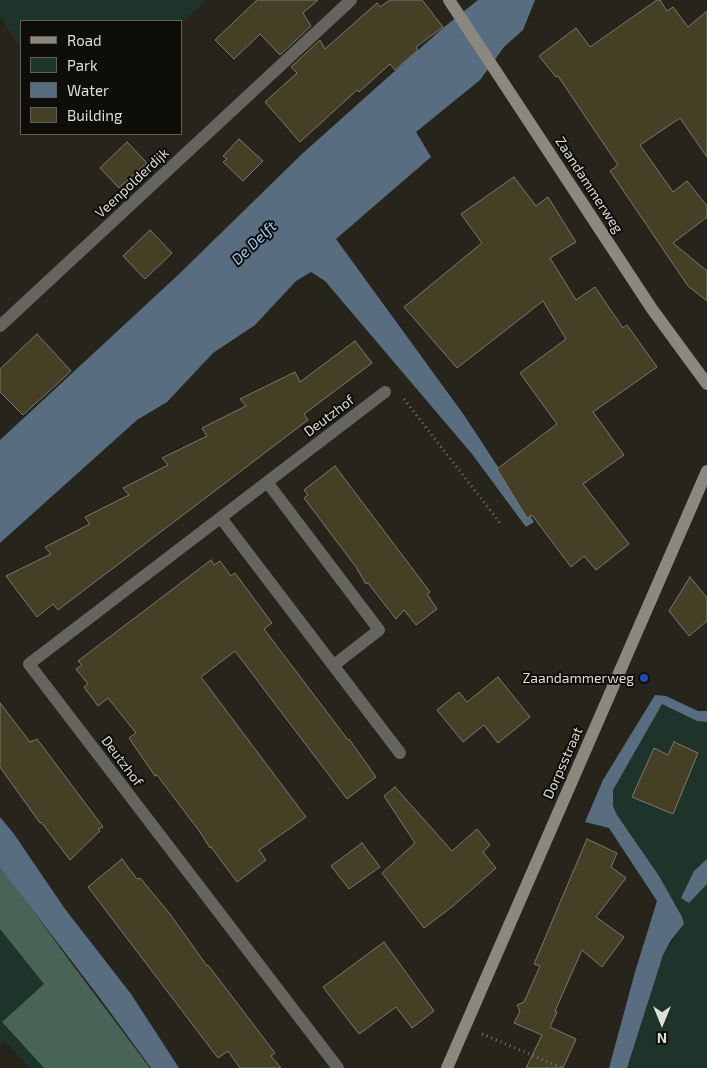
<!DOCTYPE html>
<html>
<head>
<meta charset="utf-8">
<style>
  body { margin:0 }
  #map { position:relative; width:707px; height:1068px; overflow:hidden; background:#26241b; font-family:"Exo 2",sans-serif }
  canvas { display:block }
  .legend { position:absolute; left:20px; top:20px; width:162px; height:115px; box-sizing:border-box; background:#0e0d09; border:1px solid #61605b; margin:0; padding:6px 9px; list-style:none; font-size:15px; color:#deddd7 }
  .legend li { display:flex; align-items:center; gap:10px; height:25px }
  .legend b { width:25px; border:1px solid #61605b }
  .north { position:absolute; left:637px; top:998px; width:50px; height:50px; -webkit-text-stroke:4px #0e0d09; paint-order:stroke; rotate:180deg; font-size:14px; font-weight:700; line-height:20px; text-align:center; color:#deddd7 }
  .north::after { content:''; display:block; margin:auto; width:18px; height:22px; background:#deddd7; clip-path:polygon(50% 0,100% 100%,50% 72%,0 100%) }
</style>
</head>
<body>
<div id="map">
<canvas width="707" height="1068"></canvas>
<ul class="legend">
<li><b style="height:6px;background:#8b8880"></b>Road</li>
<li><b style="height:14px;background:#1e342a"></b>Park</li>
<li><b style="height:14px;background:#596d81"></b>Water</li>
<li><b style="height:14px;background:#443f25"></b>Building</li>
</ul>
<div class="north">N</div>
</div>
<script>
const c = document.querySelector('canvas').getContext('2d');
c.lineJoin = 'round';
function fillPath(path, color) { c.fillStyle = color; c.fill(path, 'evenodd'); }
const toPath = rows => new Path2D(rows.map(r => 'M' + r).join(''));
function trace(path, color, width, dash) { c.strokeStyle = color; c.lineWidth = width; c.lineCap = dash ? 'butt' : 'round'; c.setLineDash(dash || []); c.stroke(path); }
function write(font, color, halo, rows, align = 'center') {
  c.font = font + ' "Exo 2",sans-serif'; c.lineWidth = 4; c.setLineDash([]); c.textBaseline = 'middle'; c.strokeStyle = halo; c.fillStyle = color; for (const [text, x, y, turn = 0] of rows) {
    c.save(); c.translate(x, y); c.rotate((+turn || 0) * Math.PI / 180); c.textAlign = isNaN(turn) ? turn : align; if (halo) c.strokeText(text, 0, 0); c.fillText(text, 0, 0); c.restore();
  }
}
fillPath(toPath([
  [0,0,207,0,181,23,181,21,21,21,21,48,0,17],
  [662,703,697,721,707,722,707,1068,627,1068,663,955,684,924,617,815,613,806,613,790],
  [0,929,44,984,2,1023,44,1068,30,1068,5,1041,0,1045]
]), '#1e342a');
fillPath(toPath([
  [0,865,69,960,150,1068,44,1068,2,1022,44,984,0,929]
]), '#476456');
fillPath(toPath([
  [478,0,535,0,523,30,504,47,480,80,416,132,431,157,336,239,464,415,534,522,526,527,472,454,325,281,311,272,296,281,255,325,213,353,167,402,137,420,0,543,0,440,178,275,303,153,443,28],
  [655,695,666,696,698,711,707,711,707,722,697,721,662,704,613,790,613,806,617,815,659,876,682,917,684,924,671,940,663,955,627,1068,609,1068,635,972,657,901,609,828,585,822,603,780],
  [0,817,14,834,65,909,131,994,179,1068,151,1068,102,1001,0,867],
  [707,859,707,884,689,903,681,898,694,871]
]), '#596d81');
const building = toPath([
  [257,0,318,0,303,13,311,26,280,55,260,34,234,59,215,40,257,0],
  [390,0,422,0,443,27,416,47,418,50,395,70,390,64,359,92,357,90,300,142,265,102,297,73,291,67,320,40,325,49,377,3,380,7,390,0],
  [657,0,660,0,667,11,673,7,688,27,707,11,707,157,680,118,640,145,673,192,687,181,707,206,707,217,673,243,707,271,707,301,688,286,610,171,618,165,558,76,556,77,539,56,576,28,590,47,657,0],
  [239,139,263,161,243,181,223,162,227,159,223,156,239,139],
  [127,142,147,163,119,188,100,168,127,142],
  [514,177,536,206,548,197,576,242,550,258,576,300,595,287,623,328,627,325,657,367,593,412,624,455,583,484,629,544,596,570,584,556,571,567,532,515,527,518,497,469,557,424,520,373,566,339,543,301,457,368,404,307,482,243,461,214,514,177],
  [150,230,172,253,145,279,123,256,150,230],
  [37,334,71,371,23,415,0,392,0,369,37,334],
  [355,341,372,363,304,414,308,420,58,610,53,604,37,617,6,576,51,554,45,547,90,524,85,517,129,495,123,488,168,465,162,458,207,436,202,428,246,406,240,399,295,372,300,382,355,341],
  [335,466,430,592,427,594,437,609,416,625,404,610,396,619,368,583,366,584,356,567,304,498,308,495,304,490,335,466],
  [211,560,214,565,220,561,231,576,235,573,272,623,264,629,348,740,349,739,376,777,347,799,235,651,201,677,306,817,259,850,266,860,237,882,211,847,210,848,200,832,157,775,155,776,129,738,136,733,108,698,98,706,84,687,88,684,76,669,82,665,78,661,211,560],
  [690,577,707,598,707,621,689,636,669,611,690,577],
  [498,677,530,717,498,743,484,725,463,742,437,710,459,692,467,702,498,677],
  [0,703,30,742,37,739,103,827,98,829,100,831,70,860,41,822,40,823,0,767,0,703],
  [674,742,698,753,673,814,632,797,654,748,668,755,674,742],
  [395,787,452,851,477,829,490,845,483,852,496,868,453,906,424,928,382,873,415,843,384,796,395,787],
  [587,839,617,853,611,867,626,878,596,917,624,937,602,967,582,950,555,1011,557,1012,550,1027,576,1039,563,1068,526,1068,542,1035,514,1023,520,1011,517,1005,524,1002,540,966,534,964,587,839],
  [362,843,380,867,349,889,331,866,362,843],
  [122,859,137,879,140,878,170,914,207,966,208,965,275,1053,271,1056,281,1068,240,1068,228,1051,218,1058,88,887,122,859],
  [384,942,434,1011,412,1028,396,1007,359,1034,323,987,384,942]
]);
fillPath(building, '#443f25');
trace(building, '#7c7a6e', 1);
trace(toPath([
  [404,399,500,523],
  [482,1034,562,1068]
]), '#77756e', 3, [1, 4]);
trace(toPath([
  [0,326,351,0],
  [267,482,379,630,334,665],
  [221,518,400,753],
  [338,1068,29,664,385,392]
]), '#66645f', 12);
trace(toPath([
  [449,0,652,309,707,384],
  [447,1068,707,471]
]), '#8b8880', 12);
for (const [x, y, r, color] of [
  [644,678,5,"#1a4fb4"]
]) { const dot = new Path2D(); dot.arc(x, y, r, 0, 2 * Math.PI); c.fillStyle = color; c.fill(dot); trace(dot, '#0e0d09', 2); }
write('14px', '#deddd7', '#0e0d09', [
  ["Veenpolderdijk",132,183,-43],
  ["Zaandammerweg",589,185,57],
  ["Deutzhof",329,416,-37],
  ["Deutzhof",122,761,53],
  ["Dorpsstraat",563,763,-66]
]);
write('14px', '#deddd7', '#0e0d09', [
  ["Zaandammerweg",634,678]
], 'right');
write('italic 15px', '#a3cbf3', '#0e0d09', [
  ["De Delft",254,243,-44]
]);
</script>
</body>
</html>
